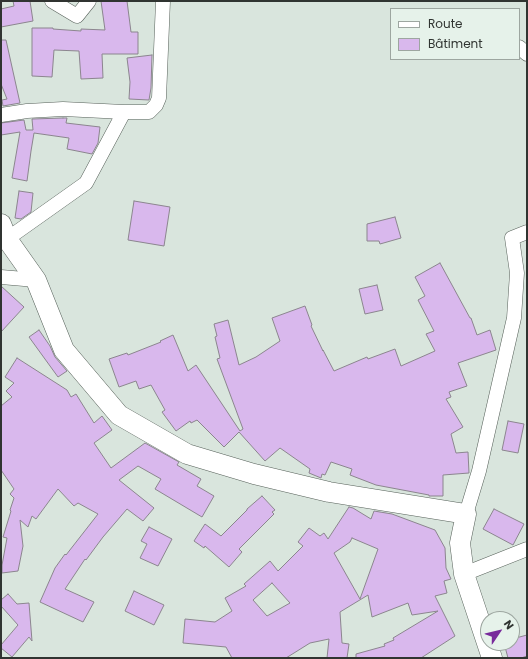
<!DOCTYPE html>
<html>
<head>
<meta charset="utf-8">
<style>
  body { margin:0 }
  #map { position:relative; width:528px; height:659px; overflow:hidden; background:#d9e5dd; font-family:Poppins,sans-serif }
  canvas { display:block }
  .frame { position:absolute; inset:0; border:2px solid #303431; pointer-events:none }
  .legend { position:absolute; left:390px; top:8px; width:130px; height:52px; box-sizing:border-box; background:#e6f2ea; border:1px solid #9da6a0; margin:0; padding:5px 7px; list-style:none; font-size:12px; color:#303431 }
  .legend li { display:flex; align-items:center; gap:8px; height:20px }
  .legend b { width:20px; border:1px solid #9da6a0 }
  .north { position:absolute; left:480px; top:611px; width:40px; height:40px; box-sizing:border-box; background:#e6f2ea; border:1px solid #9da6a0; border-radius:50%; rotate:55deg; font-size:11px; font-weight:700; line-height:16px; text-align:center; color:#303431 }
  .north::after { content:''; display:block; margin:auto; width:14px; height:18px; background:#782a9b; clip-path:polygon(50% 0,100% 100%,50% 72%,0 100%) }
</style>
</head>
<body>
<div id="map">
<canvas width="528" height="659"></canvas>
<div class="frame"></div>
<ul class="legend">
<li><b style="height:5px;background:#fff"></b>Route</li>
<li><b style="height:11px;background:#d9b8ed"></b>Bâtiment</li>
</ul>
<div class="north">N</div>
</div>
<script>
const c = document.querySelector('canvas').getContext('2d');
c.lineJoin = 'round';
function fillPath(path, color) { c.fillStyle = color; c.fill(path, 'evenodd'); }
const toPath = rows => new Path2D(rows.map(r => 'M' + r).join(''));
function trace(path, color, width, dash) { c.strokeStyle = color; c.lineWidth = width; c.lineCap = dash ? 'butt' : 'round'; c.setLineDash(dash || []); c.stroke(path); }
const building = toPath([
  [13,1,30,1,33,21,1,27,1,9,14,6,13,1],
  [101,1,127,1,131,32,138,32,138,54,102,54,103,78,81,79,79,51,54,50,52,77,32,76,32,28,53,28,53,29,81,31,81,29,105,30,101,1],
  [1,40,6,40,20,103,3,106,2,100,7,99,1,84,1,40],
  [152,55,151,88,149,100,129,99,130,82,127,58,152,55],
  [63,118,67,118,66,123,100,127,98,143,92,154,67,149,69,138,34,133,31,151,27,181,12,178,20,132,1,135,1,123,24,120,26,130,33,130,32,119,63,118],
  [19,191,33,193,31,212,21,219,15,218,19,191],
  [134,201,170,207,164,246,128,240,134,201],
  [395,217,401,238,380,244,379,241,367,241,367,224,395,217],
  [440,263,470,318,471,318,477,335,490,330,496,350,458,363,467,386,449,392,451,397,446,399,463,427,451,434,456,453,468,452,469,473,443,475,443,496,429,496,429,495,376,485,350,475,352,469,331,462,325,475,322,474,321,478,309,473,310,469,280,448,265,461,239,432,224,447,197,420,191,423,190,421,176,431,162,412,165,410,151,385,139,389,136,381,119,387,109,359,127,353,128,355,161,342,160,341,173,335,188,371,196,365,240,431,243,429,217,359,220,358,215,337,217,336,214,324,228,320,239,365,256,357,280,341,272,318,305,306,312,325,311,326,323,351,323,350,334,371,367,357,368,359,395,349,401,366,435,351,426,334,434,331,418,300,425,296,415,277,440,263],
  [377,285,383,310,365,314,359,289,377,285],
  [1,286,24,307,1,332,1,286],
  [39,330,50,346,55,357,67,371,58,377,29,337,39,330],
  [17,358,67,390,71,397,76,394,94,423,102,416,112,430,94,443,111,468,145,443,179,462,177,465,201,479,197,486,214,496,202,517,155,489,161,479,138,466,119,480,154,508,143,521,127,509,103,537,86,560,85,559,65,589,94,602,83,622,40,602,55,568,65,554,66,555,98,514,78,503,74,506,58,489,36,519,32,516,28,527,20,520,23,546,18,571,2,573,2,565,7,538,3,537,11,511,10,510,14,498,10,494,14,489,1,470,1,406,12,397,6,391,14,383,5,377,17,358],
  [508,421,524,424,518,453,502,450,508,421],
  [262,496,275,510,272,512,274,514,239,549,242,552,229,567,205,546,204,548,194,541,205,524,221,536,247,510,247,509,262,496],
  [349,507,353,508,371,519,374,511,392,514,435,530,445,548,446,568,451,579,444,581,447,593,435,596,455,636,421,658,356,658,356,654,385,646,384,644,394,640,393,638,438,611,412,615,408,603,372,617,368,595,340,612,342,643,349,644,347,658,327,658,329,639,310,643,286,658,232,658,226,647,183,643,185,619,215,622,232,611,225,598,246,586,244,584,270,561,278,571,303,546,298,542,309,528,320,536,324,533,328,539,349,507],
  [352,538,378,549,360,599,334,553,350,542,352,538],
  [272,583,290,603,267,616,253,600,272,583],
  [494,509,524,524,513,545,483,529,494,509],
  [149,527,172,539,158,566,140,558,147,544,141,541,149,527],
  [134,591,164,605,154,625,125,611,134,591],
  [8,594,17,604,29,603,32,641,29,637,12,657,1,648,1,645,18,625,1,606,1,600,8,594],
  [527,635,527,656,521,658,508,658,504,643,512,643,512,639,527,635]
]);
fillPath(building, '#d9b8ed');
trace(building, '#8b858e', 1);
const street = toPath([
  [52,1,77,16,89,1],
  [519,47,527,54],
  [1,115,27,111,63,109,124,112,149,112,156,105,159,98,163,1],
  [7,239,86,183,124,112],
  [1,277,36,280],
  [466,514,479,471,514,318,517,273,512,238,527,232],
  [464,574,527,549]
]);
const secondary = toPath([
  [1,224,7,239,36,280,64,350,119,415,187,454,254,474,329,492,466,514,460,543,464,574,492,658]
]);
trace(street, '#57615a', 15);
trace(secondary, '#57615a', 21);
trace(street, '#fff', 14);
trace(secondary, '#fff', 20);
</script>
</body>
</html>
